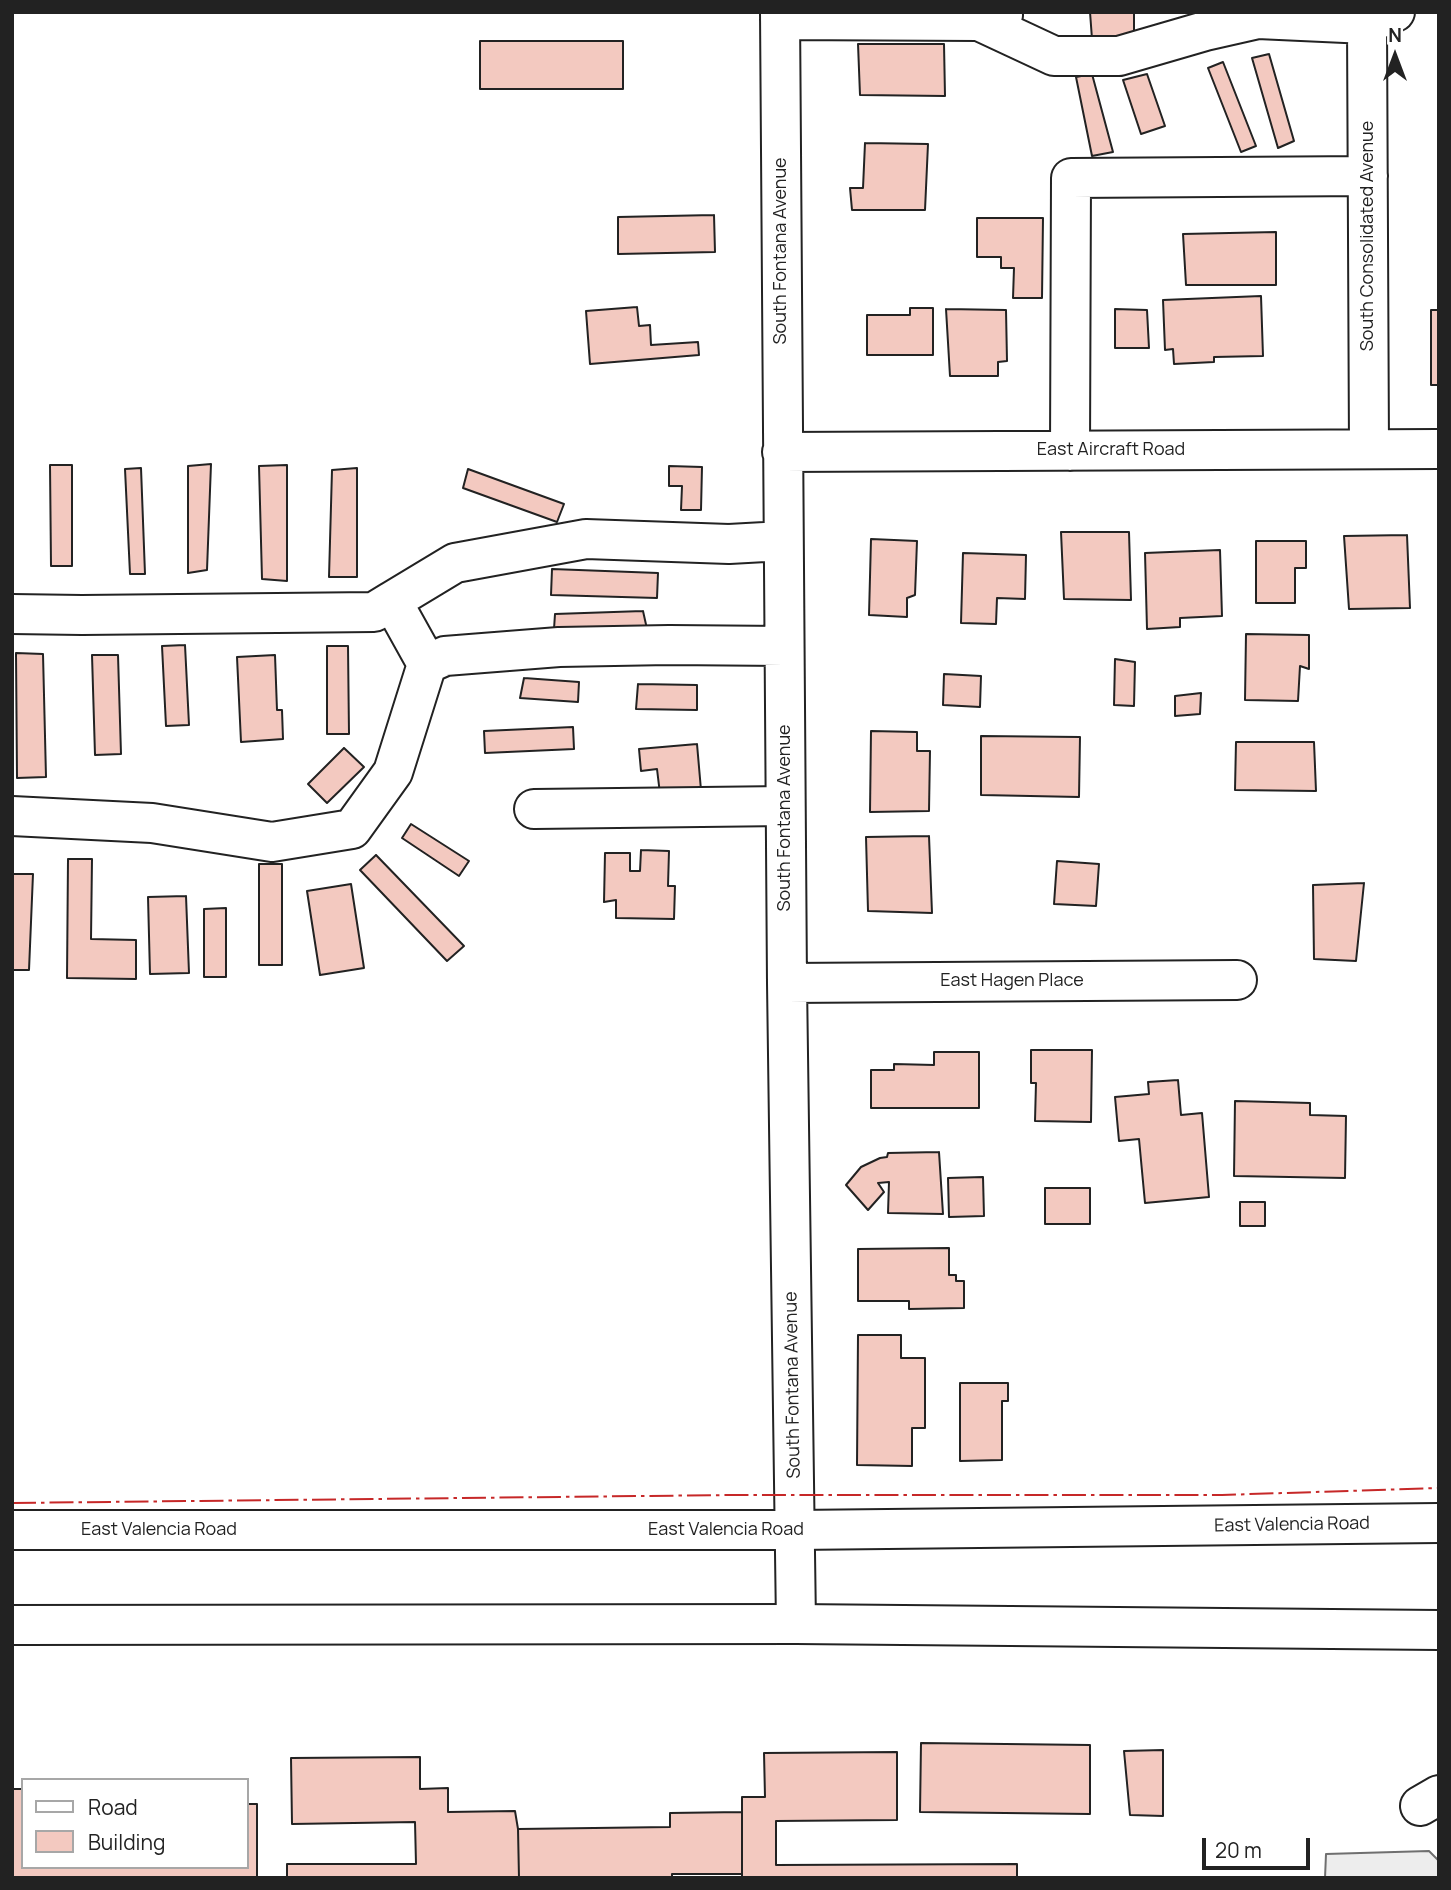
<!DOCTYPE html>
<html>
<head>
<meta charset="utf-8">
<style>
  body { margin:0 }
  #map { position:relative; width:1451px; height:1890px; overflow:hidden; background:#fff; font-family:Manrope,sans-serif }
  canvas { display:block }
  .frame { position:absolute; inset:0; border:14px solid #222; pointer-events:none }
  .legend { position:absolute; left:21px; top:1778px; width:228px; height:91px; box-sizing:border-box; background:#fff; border:2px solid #a7a7a7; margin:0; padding:9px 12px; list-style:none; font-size:21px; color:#222 }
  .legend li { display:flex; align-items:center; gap:14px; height:35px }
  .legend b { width:35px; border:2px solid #a7a7a7 }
  .north { position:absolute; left:1360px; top:21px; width:70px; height:70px; -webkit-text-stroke:5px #fff; paint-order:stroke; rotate:0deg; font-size:19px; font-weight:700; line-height:28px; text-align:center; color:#222 }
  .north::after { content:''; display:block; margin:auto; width:24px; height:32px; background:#222; clip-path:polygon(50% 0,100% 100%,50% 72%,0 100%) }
  .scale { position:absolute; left:1202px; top:1838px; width:108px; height:32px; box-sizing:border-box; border:4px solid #222; border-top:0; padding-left:9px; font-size:21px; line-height:24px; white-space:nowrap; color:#222; -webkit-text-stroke:5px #fff; paint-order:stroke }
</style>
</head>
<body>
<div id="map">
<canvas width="1451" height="1890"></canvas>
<div class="frame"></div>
<ul class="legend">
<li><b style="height:9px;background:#fff"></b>Road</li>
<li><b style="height:19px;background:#f3c9c0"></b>Building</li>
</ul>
<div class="north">N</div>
<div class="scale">20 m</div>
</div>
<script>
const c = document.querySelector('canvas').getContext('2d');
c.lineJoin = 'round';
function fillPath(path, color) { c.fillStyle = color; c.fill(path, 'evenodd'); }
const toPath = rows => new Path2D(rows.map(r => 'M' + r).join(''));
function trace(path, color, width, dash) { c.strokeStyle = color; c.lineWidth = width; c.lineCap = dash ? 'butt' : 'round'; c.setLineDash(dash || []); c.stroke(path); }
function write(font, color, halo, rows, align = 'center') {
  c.font = font + ' Manrope,sans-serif'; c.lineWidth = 5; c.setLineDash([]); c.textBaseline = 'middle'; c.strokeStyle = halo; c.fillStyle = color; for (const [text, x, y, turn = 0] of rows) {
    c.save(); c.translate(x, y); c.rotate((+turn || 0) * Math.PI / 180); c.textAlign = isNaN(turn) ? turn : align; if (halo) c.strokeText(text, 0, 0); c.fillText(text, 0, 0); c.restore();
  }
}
const parking = toPath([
  [1429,1851,1439,1861,1439,1878,1325,1878,1326,1854,1429,1851]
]);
fillPath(parking, '#ededed');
trace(parking, '#6f6f6f', 2);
const building = toPath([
  [1090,12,1134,12,1134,37,1092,39,1090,12],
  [480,41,623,41,623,89,480,89,480,41],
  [858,44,944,44,945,96,860,95,858,44],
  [1269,54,1294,141,1278,148,1252,58,1269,54],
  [1223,62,1256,146,1241,152,1208,68,1223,62],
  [1092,74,1113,152,1092,156,1076,77,1092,74],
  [1147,74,1165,126,1141,134,1123,80,1147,74],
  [865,143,928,144,925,210,852,210,850,188,863,188,865,143],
  [714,215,715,252,618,254,618,217,714,215],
  [977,218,1043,218,1042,298,1013,298,1014,268,1001,268,1001,257,977,257,977,218],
  [1276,232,1276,285,1186,285,1183,234,1276,232],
  [1261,296,1263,356,1214,357,1214,362,1174,364,1173,349,1165,350,1163,300,1261,296],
  [637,307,639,326,650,325,651,345,698,342,699,355,590,364,586,311,637,307],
  [910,308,933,308,933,355,867,355,867,315,910,315,910,308],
  [946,309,1006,310,1007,361,998,362,998,376,950,376,946,309],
  [1115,309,1147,310,1149,348,1115,348,1115,309],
  [1431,310,1439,310,1439,385,1431,385,1431,310],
  [211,464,207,570,188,573,188,466,211,464],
  [50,465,72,465,72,566,51,566,50,465],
  [287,465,287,581,262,579,259,466,287,465],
  [669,466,702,467,701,510,681,510,682,486,669,486,669,466],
  [141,468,145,574,130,574,125,469,141,468],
  [357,468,357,577,329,577,332,470,357,468],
  [468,469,564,504,557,522,463,488,468,469],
  [1061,532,1129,532,1131,600,1064,599,1061,532],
  [1407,535,1410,608,1349,609,1344,536,1407,535],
  [871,539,917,541,915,595,907,598,907,617,869,615,871,539],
  [1256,541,1306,541,1306,568,1295,568,1295,603,1256,603,1256,541],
  [1220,550,1222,616,1180,618,1180,627,1147,629,1145,553,1220,550],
  [963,553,1026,555,1025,599,997,598,996,624,961,623,963,553],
  [552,569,658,573,657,598,551,595,552,569],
  [643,611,647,629,554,629,555,614,643,611],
  [1246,634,1309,635,1309,669,1300,666,1298,701,1245,700,1246,634],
  [185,645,189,725,166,726,162,646,185,645],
  [327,646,348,646,349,734,327,734,327,646],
  [16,653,43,654,46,777,17,778,16,653],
  [92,655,118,655,121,754,95,755,92,655],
  [275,655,277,710,282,710,283,739,241,742,237,657,275,655],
  [1115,659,1135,662,1134,706,1114,705,1115,659],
  [944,674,981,676,980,707,943,705,944,674],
  [524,678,579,682,578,702,520,698,524,678],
  [638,684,697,685,697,710,636,709,638,684],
  [1201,693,1200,714,1175,716,1175,696,1201,693],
  [573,727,574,749,485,753,484,731,573,727],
  [871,731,917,732,917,751,930,751,929,811,870,812,871,731],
  [981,736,1080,737,1079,797,981,795,981,736],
  [1236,742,1314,742,1316,791,1235,790,1236,742],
  [697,744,701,790,660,794,657,769,641,771,639,749,697,744],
  [344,748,364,767,327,803,308,784,344,748],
  [411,824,469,861,459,876,402,838,411,824],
  [929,836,932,913,868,911,866,837,929,836],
  [641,850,669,851,668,886,675,886,674,919,616,918,616,900,604,902,605,853,630,853,630,871,640,871,641,850],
  [376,855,464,946,447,961,360,870,376,855],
  [68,859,92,859,91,939,136,940,136,979,67,978,68,859],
  [1057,861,1099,864,1096,906,1054,904,1057,861],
  [259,864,282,864,282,965,259,965,259,864],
  [12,874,33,874,29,970,12,970,12,874],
  [1364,883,1356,961,1314,959,1313,885,1364,883],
  [351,884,364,968,320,975,307,891,351,884],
  [186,896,189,973,150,974,148,897,186,896],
  [226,908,226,977,204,977,204,909,226,908],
  [1031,1050,1092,1050,1091,1122,1035,1121,1036,1083,1031,1083,1031,1050],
  [934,1052,979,1052,979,1108,871,1108,871,1070,894,1070,894,1064,934,1065,934,1052],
  [1178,1080,1181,1115,1202,1113,1209,1197,1145,1203,1139,1139,1119,1141,1115,1097,1149,1094,1148,1082,1178,1080],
  [1235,1101,1310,1103,1310,1115,1346,1116,1345,1178,1234,1176,1235,1101],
  [939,1152,943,1214,888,1213,889,1182,878,1183,884,1192,868,1210,846,1185,861,1167,880,1158,887,1157,888,1153,939,1152],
  [983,1177,984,1216,949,1217,948,1178,983,1177],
  [1045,1188,1090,1188,1090,1224,1045,1224,1045,1188],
  [1240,1202,1265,1202,1265,1226,1240,1226,1240,1202],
  [949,1248,949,1275,956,1275,956,1281,964,1281,964,1308,909,1309,909,1301,858,1301,858,1249,949,1248],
  [858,1335,901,1335,901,1358,925,1358,925,1428,912,1428,912,1466,857,1465,858,1335],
  [960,1383,1008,1383,1008,1401,1002,1401,1002,1460,960,1461,960,1383],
  [921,1743,1090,1745,1090,1814,920,1812,921,1743],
  [1163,1750,1163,1816,1130,1815,1124,1751,1163,1750],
  [897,1752,897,1820,776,1821,776,1865,1017,1864,1017,1878,742,1878,742,1797,765,1797,764,1753,897,1752],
  [420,1757,420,1789,448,1788,448,1812,515,1811,518,1829,519,1878,287,1878,287,1864,416,1864,415,1822,292,1824,291,1758,420,1757],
  [12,1789,23,1789,23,1867,247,1867,247,1804,257,1804,257,1878,12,1878,12,1789],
  [742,1812,742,1874,672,1874,672,1878,519,1878,518,1829,670,1827,670,1813,742,1812]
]);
fillPath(building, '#f3c9c0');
trace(building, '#222', 2);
const minor = toPath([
  [780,12,787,983,796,1624],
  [1234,15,1258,19,1367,24,1395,12],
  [780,20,979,21,1003,15],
  [979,21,1054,56,1119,56,1205,31,1258,19],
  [1367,24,1369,449],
  [1070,451,1071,178,1368,176],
  [782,452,1439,449],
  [783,541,729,544,586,539,455,563,392,601,427,664,445,656,559,647,669,645,784,646],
  [12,614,82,615,374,612,392,601],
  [534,809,785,806],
  [12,816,152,823,272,842,352,829,393,772,427,664],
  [787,983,1237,980],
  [1420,1806,1439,1795]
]);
const major = toPath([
  [12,1530,795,1530,1439,1523],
  [12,1625,796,1624,1439,1630]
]);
trace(minor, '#222', 42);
trace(major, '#222', 42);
trace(minor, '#fff', 38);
trace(major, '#fff', 38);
trace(toPath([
  [12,1503,734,1495,1222,1495,1439,1488]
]), '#c62828', 2, [24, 5, 3.5, 5]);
write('18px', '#222', '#fff', [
  ["South Consolidated Avenue",1368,236,-90],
  ["South Fontana Avenue",781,251,-90],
  ["East Aircraft Road",1111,450],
  ["South Fontana Avenue",785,818,-90],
  ["East Hagen Place",1012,981],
  ["South Fontana Avenue",793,1385,-91],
  ["East Valencia Road",1292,1525,-1],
  ["East Valencia Road",159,1530],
  ["East Valencia Road",726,1530]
]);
</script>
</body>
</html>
